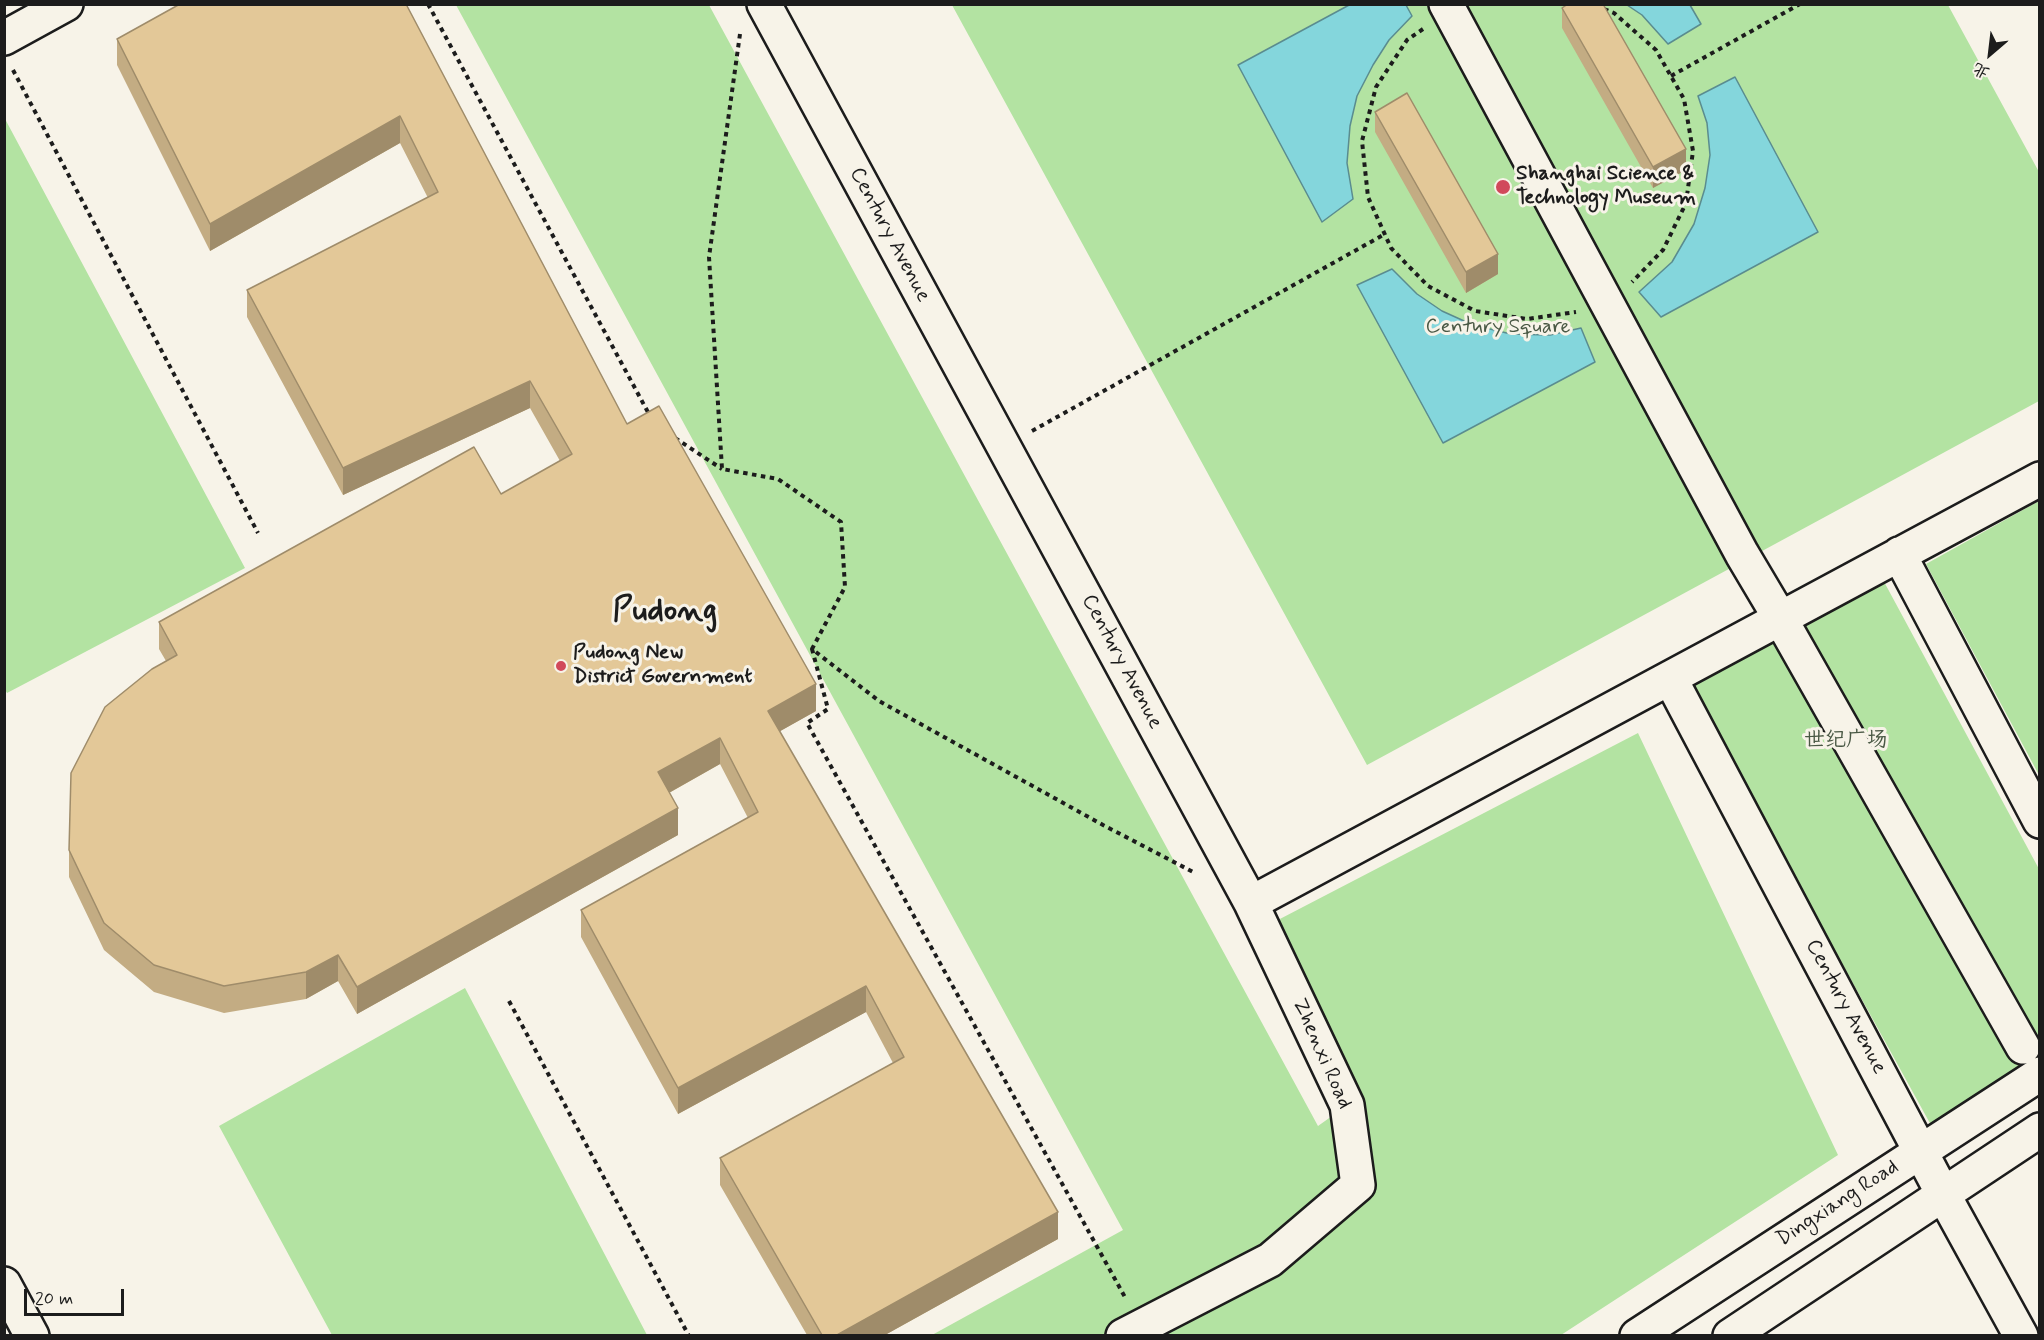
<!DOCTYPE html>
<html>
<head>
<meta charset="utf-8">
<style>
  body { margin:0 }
  #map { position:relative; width:2044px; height:1340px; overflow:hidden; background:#f7f3e8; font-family:Mynerve,"LXGW WenKai TC",sans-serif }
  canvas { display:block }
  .frame { position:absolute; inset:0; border:6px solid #1c1c1c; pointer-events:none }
  .north { position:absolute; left:1960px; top:24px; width:60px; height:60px; -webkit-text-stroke:4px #f7f3e8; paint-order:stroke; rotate:208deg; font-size:16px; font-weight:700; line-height:24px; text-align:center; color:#1c1c1c }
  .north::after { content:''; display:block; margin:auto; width:21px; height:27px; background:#1c1c1c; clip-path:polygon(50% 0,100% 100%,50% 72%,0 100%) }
  .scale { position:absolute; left:24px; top:1289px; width:100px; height:27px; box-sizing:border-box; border:3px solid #1c1c1c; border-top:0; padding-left:8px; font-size:18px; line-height:21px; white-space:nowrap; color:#1c1c1c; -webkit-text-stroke:4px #f7f3e8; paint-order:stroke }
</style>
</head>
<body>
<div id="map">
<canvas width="2044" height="1340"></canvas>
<div class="frame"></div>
<div class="north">北</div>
<div class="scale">20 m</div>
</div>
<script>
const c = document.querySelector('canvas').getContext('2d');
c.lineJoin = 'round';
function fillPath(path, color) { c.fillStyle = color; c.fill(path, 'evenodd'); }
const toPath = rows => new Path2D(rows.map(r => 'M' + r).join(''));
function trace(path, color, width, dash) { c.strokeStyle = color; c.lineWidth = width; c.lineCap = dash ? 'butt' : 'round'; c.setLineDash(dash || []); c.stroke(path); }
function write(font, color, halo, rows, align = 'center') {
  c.font = font + ' Mynerve,"LXGW WenKai TC",sans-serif'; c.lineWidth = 6; c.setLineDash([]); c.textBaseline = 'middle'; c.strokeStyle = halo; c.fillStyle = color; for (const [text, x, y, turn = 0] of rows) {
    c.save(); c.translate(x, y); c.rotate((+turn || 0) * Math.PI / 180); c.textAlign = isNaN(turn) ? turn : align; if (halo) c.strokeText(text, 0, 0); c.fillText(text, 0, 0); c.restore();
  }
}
fillPath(toPath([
  [456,5,709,5,1318,1126,1360,1096,1276,921,1638,733,1838,1155,1561,1335,932,1335,1123,1230],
  [952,5,1948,5,2039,172,2039,401,1367,765],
  [4,117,245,568,7,693,4,688],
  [2039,501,2039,775,1926,564],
  [1882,578,2039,869,2039,1055,1932,1127,1688,683],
  [465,988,647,1335,332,1335,219,1126]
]), '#b3e3a2');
const water = toPath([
  [1351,4,1406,5,1412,16,1389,40,1373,65,1357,96,1350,126,1347,163,1353,199,1322,222,1238,65,1351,4],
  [1627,5,1690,5,1701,24,1668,44,1642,15,1627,5],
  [1735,77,1818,232,1661,317,1639,292,1672,262,1694,224,1705,188,1710,155,1707,123,1698,96,1735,77],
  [1392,269,1417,294,1442,311,1473,325,1511,334,1550,335,1581,328,1595,362,1443,443,1357,285,1392,269]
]);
fillPath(water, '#84d6dc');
trace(water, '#5a8c8f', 1.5);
const minor = toPath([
  [764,4,1251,903,1347,1105,1358,1185,1270,1260,1123,1336],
  [1446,4,1742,554,1780,618,2023,1047],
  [4,38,66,4],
  [1899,554,2040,821],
  [1670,678,1943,1194,2021,1336],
  [1251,903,2040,479],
  [4,1284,32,1336],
  [1637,1336,2040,1074],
  [1730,1336,2040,1130]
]);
trace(minor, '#1c1c1c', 38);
trace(toPath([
  [428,4,650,416],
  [1604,9,1614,13,1656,50,1684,99,1693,151,1686,203,1663,250,1632,282],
  [1423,29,1407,40,1376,87,1362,141,1368,197,1391,248,1428,286,1475,311,1527,319,1576,312],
  [740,34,709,257,722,469,778,479,841,522,845,587,812,649,879,701,1103,825,1195,873],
  [13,70,258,533],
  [1671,76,1800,4],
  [1032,431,1385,234],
  [675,438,722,469],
  [812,649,828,709,807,723,1126,1299],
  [509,1001,689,1336]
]), '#1c1c1c', 4, [4.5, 4.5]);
trace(minor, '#f7f3e8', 33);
fillPath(toPath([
  [406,4,627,424,816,711,780,731,1058,1239,885,1335,807,1335,720,1185,720,1158,893,1063,866,1012,678,1114,581,937,581,910,748,818,720,764,669,793,678,835,357,1014,338,981,306,999,224,1013,154,992,104,950,69,877,69,850,166,661,159,649,159,622,501,494,560,461,530,408,343,495,247,317,247,290,428,198,400,143,210,251,117,65,117,39],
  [1562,8,1686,170,1653,188,1562,28],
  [1375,112,1498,274,1466,293,1375,132]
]), '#c3ac83');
fillPath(toPath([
  [400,116,400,143,210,251,210,224],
  [1686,149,1686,170,1653,188,1653,167],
  [1498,254,1498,274,1466,293,1466,272],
  [530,381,530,408,343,495,343,468],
  [816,684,816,711,768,738,768,711],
  [720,738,720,764,658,799,658,772],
  [678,808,678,835,357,1014,357,987],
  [338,955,338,981,306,999,306,972],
  [866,986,866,1012,678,1114,678,1088],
  [1058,1212,1058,1239,885,1335,837,1335]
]), '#9f8c6a');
const building = toPath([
  [180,4,406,4,627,424,659,406,816,684,768,711,1058,1212,837,1335,822,1335,720,1158,904,1057,866,986,678,1088,581,910,758,812,720,738,658,772,678,808,357,987,338,955,306,972,224,986,154,965,104,923,69,850,71,773,105,707,152,669,177,655,159,622,474,447,501,494,572,454,530,381,343,468,247,290,438,192,400,116,210,224,117,39,180,4],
  [1568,4,1603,4,1686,149,1653,167,1562,8,1568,4],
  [1407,93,1498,254,1466,272,1375,112,1407,93]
]);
fillPath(building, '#e3c898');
trace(building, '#9f8c6a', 1.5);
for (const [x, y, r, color] of [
  [1503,187,8,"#d1495b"],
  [561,666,6,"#d1495b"]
]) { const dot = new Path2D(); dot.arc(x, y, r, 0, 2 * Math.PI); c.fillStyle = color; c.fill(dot); trace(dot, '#f7f3e8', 2); }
write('bold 21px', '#1c1c1c', '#f7f3e8', [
  ["Shanghai Science &",1516,175],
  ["Technology Museum",1516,199],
  ["Pudong New",573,654],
  ["District Government",573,678]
], 'left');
write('21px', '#1c1c1c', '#f7f3e8', [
  ["Century Avenue",889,235,62],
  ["Century Avenue",1121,662,62],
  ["Century Avenue",1845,1007,62],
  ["Zhenxi Road",1321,1054,66],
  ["Dingxiang Road",1838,1204,-33]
]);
write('21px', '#495844', '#f7f3e8', [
  ["Century Square",1498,328],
  ["世纪广场",1846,742]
]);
write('bold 33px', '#1c1c1c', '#f7f3e8', [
  ["Pudong",665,613]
]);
</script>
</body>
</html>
